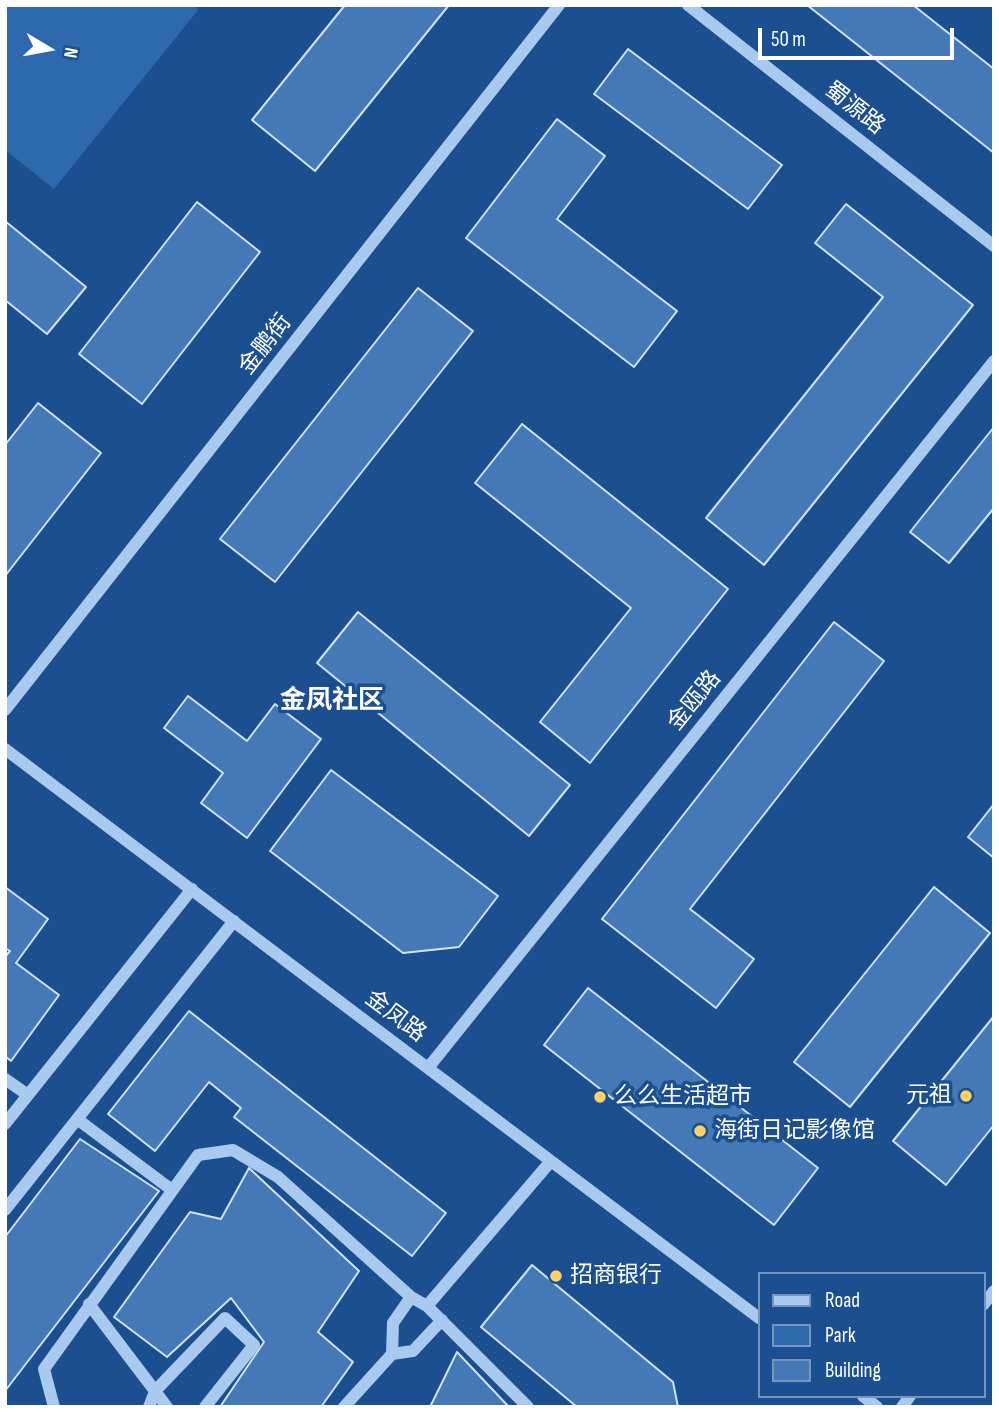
<!DOCTYPE html>
<html>
<head>
<meta charset="utf-8">
<style>
  body { margin:0 }
  #map { position:relative; width:999px; height:1412px; overflow:hidden; background:#1b4f8f; font-family:"Sofia Sans Condensed",sans-serif }
  canvas { display:block }
  .frame { position:absolute; inset:0; border:7px solid #fff; pointer-events:none }
  .legend { position:absolute; left:758px; top:1272px; width:228px; height:126px; box-sizing:border-box; background:#1b4f8f; border:2px solid #7695bc; margin:0; padding:9px 12px; list-style:none; font-size:21px; color:#fff }
  .legend li { display:flex; align-items:center; gap:14px; height:35px }
  .legend b { width:35px; border:2px solid #7695bc }
  .north { position:absolute; left:14px; top:14px; width:70px; height:70px; -webkit-text-stroke:5px #1b4f8f; paint-order:stroke; rotate:100deg; font-size:19px; font-weight:700; line-height:28px; text-align:center; color:#fff }
  .north::after { content:''; display:block; margin:auto; width:24px; height:32px; background:#fff; clip-path:polygon(50% 0,100% 100%,50% 72%,0 100%) }
  .scale { position:absolute; left:758px; top:28px; width:196px; height:32px; box-sizing:border-box; border:4px solid #fff; border-top:0; padding-left:9px; font-size:21px; line-height:24px; white-space:nowrap; color:#fff; -webkit-text-stroke:5px #1b4f8f; paint-order:stroke }
</style>
</head>
<body>
<div id="map">
<canvas width="999" height="1412"></canvas>
<div class="frame"></div>
<ul class="legend">
<li><b style="height:9px;background:#a9c9ee"></b>Road</li>
<li><b style="height:19px;background:#2e69ad"></b>Park</li>
<li><b style="height:19px;background:#4478b7"></b>Building</li>
</ul>
<div class="north">N</div>
<div class="scale">50 m</div>
</div>
<script>
const c = document.querySelector('canvas').getContext('2d');
c.lineJoin = 'round';
function fillPath(path, color) { c.fillStyle = color; c.fill(path, 'evenodd'); }
const toPath = rows => new Path2D(rows.map(r => 'M' + r).join(''));
function trace(path, color, width, dash) { c.strokeStyle = color; c.lineWidth = width; c.lineCap = dash ? 'butt' : 'round'; c.setLineDash(dash || []); c.stroke(path); }
function write(font, color, halo, rows, align = 'center') {
  c.font = font + ' "Sofia Sans Condensed","Noto Sans SC",sans-serif'; c.lineWidth = 7; c.setLineDash([]); c.textBaseline = 'middle'; c.strokeStyle = halo; c.fillStyle = color; for (const [text, x, y, turn = 0] of rows) {
    c.save(); c.translate(x, y); c.rotate((+turn || 0) * Math.PI / 180); c.textAlign = isNaN(turn) ? turn : align; if (halo) c.strokeText(text, 0, 0); c.fillText(text, 0, 0); c.restore();
  }
}
fillPath(toPath([
  [5,5,193,5,198,10,54,189,5,150]
]), '#2e69ad');
const building = toPath([
  [345,5,449,5,315,171,252,120,345,5],
  [807,5,913,5,994,69,994,153,807,5],
  [628,49,782,165,748,209,594,94,628,49],
  [557,119,605,156,557,219,677,311,634,367,466,238,557,119],
  [197,202,260,252,142,404,79,354,197,202],
  [846,204,973,305,764,565,706,518,883,297,815,243,846,204],
  [5,221,86,287,47,334,5,300,5,221],
  [418,288,473,331,275,582,220,539,418,288],
  [38,403,101,453,5,576,5,445,38,403],
  [522,424,728,589,590,763,540,722,631,608,475,483,522,424],
  [994,427,994,508,949,563,910,532,994,427],
  [358,612,570,785,529,836,317,663,358,612],
  [834,622,884,661,690,909,754,959,716,1008,602,919,834,622],
  [188,696,247,741,275,704,321,739,247,838,201,803,223,773,164,728,188,696],
  [331,770,498,896,459,947,403,953,270,851,331,770],
  [994,804,994,858,968,837,994,804],
  [5,887,48,919,16,963,59,995,11,1061,5,1056,5,957,10,951,5,948,5,887],
  [934,887,990,933,850,1107,794,1062,934,887],
  [588,988,818,1168,774,1225,544,1045,588,988],
  [189,1011,446,1213,412,1256,234,1117,241,1108,209,1082,155,1151,108,1114,189,1011],
  [994,1016,994,1125,946,1185,893,1141,994,1016],
  [80,1139,159,1191,5,1391,5,1237,80,1139],
  [249,1168,359,1271,318,1332,353,1362,321,1407,220,1407,264,1342,231,1298,167,1357,114,1317,190,1212,221,1219,249,1168],
  [532,1265,673,1382,678,1407,577,1407,481,1327,532,1265],
  [457,1352,509,1407,430,1407,457,1352]
]);
fillPath(building, '#4478b7');
trace(building, '#cfe3fa', 2);
trace(toPath([
  [688,5,994,246],
  [5,710,559,5],
  [5,749,759,1318],
  [428,1068,994,361],
  [5,1079,28,1095],
  [77,1119,172,1190],
  [5,1124,192,889],
  [5,1210,234,921],
  [89,1304,155,1391,149,1407],
  [983,1305,994,1291],
  [427,1306,551,1161],
  [392,1354,393,1323,411,1297],
  [863,1396,877,1407],
  [54,1407,44,1369,198,1155,233,1150,278,1177,411,1297,427,1306,528,1407],
  [167,1407,155,1391,225,1318,254,1345,205,1407],
  [344,1407,392,1354,413,1351,442,1320],
  [902,1407,910,1396]
]), '#a9c9ee', 12);
for (const [x, y, r, color] of [
  [966,1096,7,"#ffd166"],
  [600,1097,7,"#ffd166"],
  [700,1131,7,"#ffd166"],
  [556,1276,7,"#ffd166"]
]) { const dot = new Path2D(); dot.arc(x, y, r, 0, 2 * Math.PI); c.fillStyle = color; c.fill(dot); trace(dot, '#1b4f8f', 2.5); }
write('23px', '#fff', '#1b4f8f', [
  ["蜀源路",854,109,38],
  ["金鹏街",266,345,-52],
  ["金瓯路",695,701,-51],
  ["金凤路",395,1017,37]
]);
write('23px', '#fff', '#1b4f8f', [
  ["元祖",952,1096,"right"],
  ["么么生活超市",614,1097],
  ["海街日记影像馆",714,1131],
  ["招商银行",570,1276]
], 'left');
write('bold 26px', '#fff', '#1b4f8f', [
  ["金凤社区",332,701]
]);
</script>
</body>
</html>
